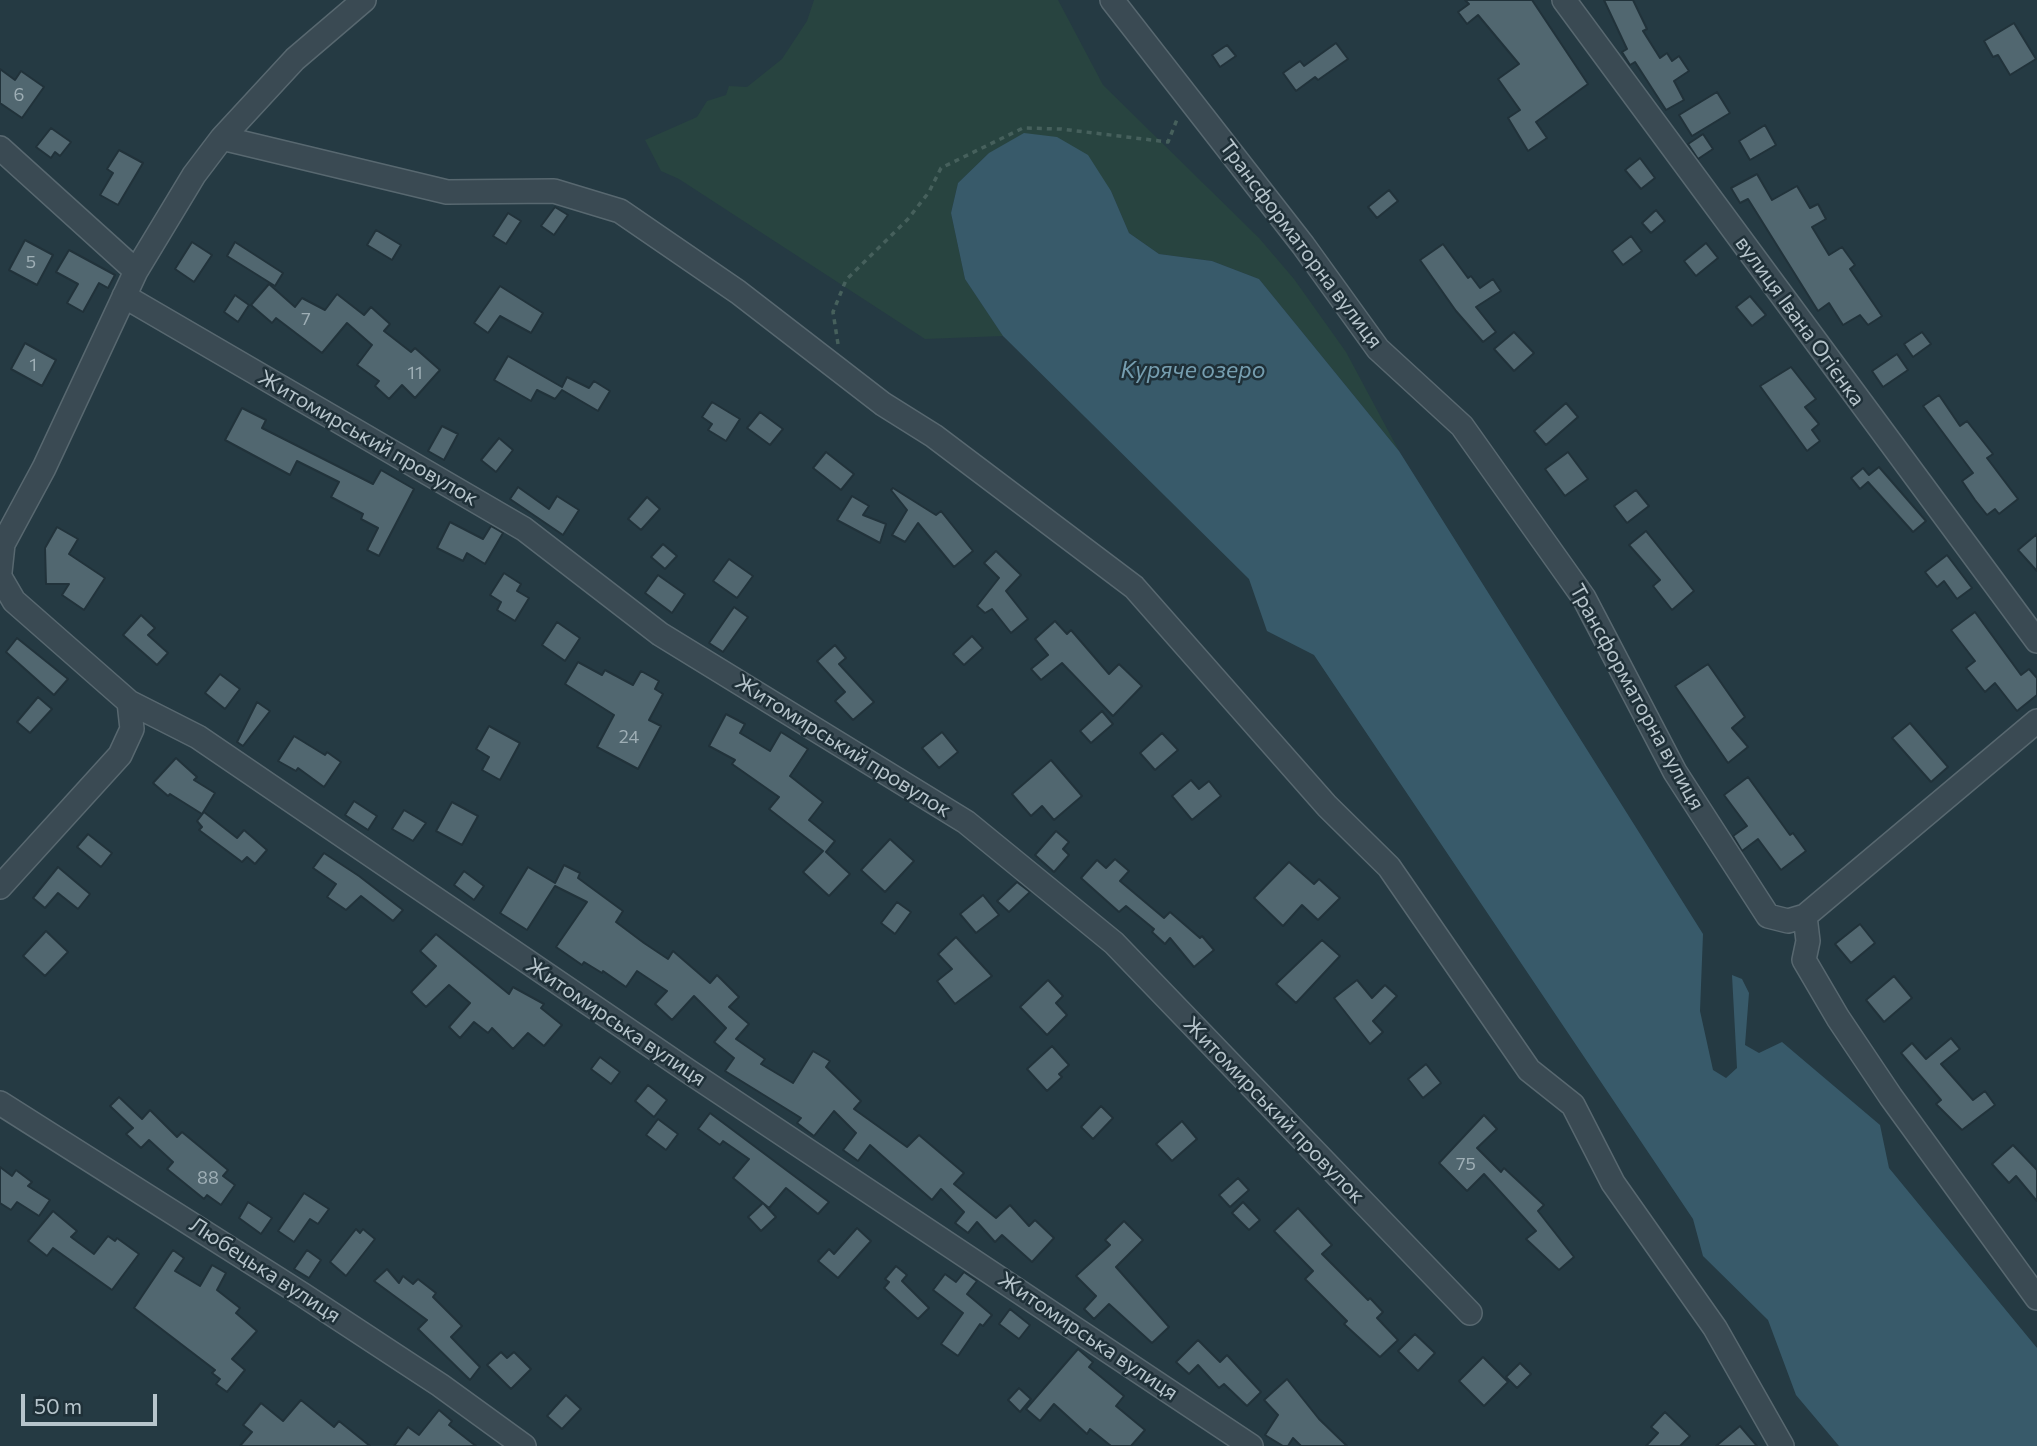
<!DOCTYPE html>
<html>
<head>
<meta charset="utf-8">
<style>
  body { margin:0 }
  #map { position:relative; width:2037px; height:1446px; overflow:hidden; background:#253a43; font-family:Commissioner,sans-serif }
  canvas { display:block }
  .scale { position:absolute; left:21px; top:1394px; width:136px; height:32px; box-sizing:border-box; border:4px solid #b7c5cc; border-top:0; padding-left:9px; font-size:21px; line-height:24px; white-space:nowrap; color:#b7c5cc; -webkit-text-stroke:5px #1f3038; paint-order:stroke }
</style>
</head>
<body>
<div id="map">
<canvas width="2037" height="1446"></canvas>
<div class="scale">50 m</div>
</div>
<script>
const c = document.querySelector('canvas').getContext('2d');
c.lineJoin = 'round';
function fillPath(path, color) { c.fillStyle = color; c.fill(path, 'evenodd'); }
const toPath = rows => new Path2D(rows.map(r => 'M' + r).join(''));
function trace(path, color, width, dash) { c.strokeStyle = color; c.lineWidth = width; c.lineCap = dash ? 'butt' : 'round'; c.setLineDash(dash || []); c.stroke(path); }
function write(font, color, halo, rows, align = 'center') {
  c.font = font + ' Commissioner,sans-serif'; c.lineWidth = 5; c.setLineDash([]); c.textBaseline = 'middle'; c.strokeStyle = halo; c.fillStyle = color; for (const [text, x, y, turn = 0] of rows) {
    c.save(); c.translate(x, y); c.rotate((+turn || 0) * Math.PI / 180); c.textAlign = isNaN(turn) ? turn : align; if (halo) c.strokeText(text, 0, 0); c.fillText(text, 0, 0); c.restore();
  }
}
fillPath(toPath([
  [814,0,1058,0,1103,85,1259,238,1294,279,1346,352,1399,451,1259,279,1212,261,1159,254,1129,233,1111,191,989,153,958,183,951,213,965,279,1003,336,925,339,679,179,661,171,645,140,697,117,707,101,726,95,729,86,747,87,782,59,807,21]
]), '#284440');
fillPath(toPath([
  [1024,133,1057,137,1088,155,1111,191,1129,233,1159,254,1212,261,1259,279,1399,451,1703,934,1700,1011,1713,1070,1726,1078,1737,1068,1732,975,1742,979,1749,993,1745,1045,1759,1053,1782,1042,1880,1125,1889,1168,2037,1348,2037,1446,1839,1446,1796,1395,1768,1320,1703,1256,1693,1219,1314,655,1267,631,1249,579,1003,336,965,279,951,213,958,183,989,153]
]), '#385a6a');
const building = toPath([
  [1465,0,1532,0,1588,84,1536,122,1547,138,1528,151,1508,118,1520,110,1498,79,1519,64,1478,15,1467,24,1458,12,1469,4,1465,0],
  [1604,0,1633,0,1647,29,1643,31,1660,58,1667,53,1672,61,1679,56,1689,71,1674,81,1684,100,1666,110,1635,62,1630,65,1622,52,1627,49,1604,0],
  [2014,23,2036,59,2010,75,1998,55,1993,57,1984,41,2014,23],
  [1336,43,1348,59,1318,80,1315,77,1296,91,1283,73,1300,61,1304,66,1336,43],
  [1227,45,1236,56,1220,67,1212,55,1227,45],
  [0,69,15,80,21,71,44,87,22,118,0,103,0,69],
  [1717,92,1730,113,1692,136,1679,115,1717,92],
  [1765,125,1776,145,1750,160,1739,141,1765,125],
  [51,128,71,142,60,156,55,152,51,158,36,147,51,128],
  [1703,134,1713,149,1698,159,1688,144,1703,134],
  [119,150,143,163,118,205,100,195,113,173,107,169,119,150],
  [1640,158,1655,178,1641,189,1625,170,1640,158],
  [1757,174,1772,200,1797,186,1810,208,1818,204,1826,219,1812,227,1829,255,1842,247,1855,265,1850,269,1882,316,1868,325,1860,315,1843,325,1829,303,1818,311,1748,199,1740,203,1731,188,1757,174],
  [1389,190,1398,201,1377,218,1368,207,1389,190],
  [555,207,568,215,554,235,541,226,555,207],
  [1656,210,1665,221,1651,233,1642,223,1656,210],
  [508,213,521,221,506,244,493,236,508,213],
  [376,230,401,245,392,260,367,245,376,230],
  [1631,236,1642,251,1623,265,1612,251,1631,236],
  [25,240,53,255,37,285,9,270,25,240],
  [192,242,212,255,194,282,175,269,192,242],
  [235,242,283,273,275,286,227,256,235,242],
  [1706,243,1718,258,1696,276,1684,261,1706,243],
  [1443,244,1468,278,1471,276,1480,288,1493,279,1501,291,1476,307,1496,332,1483,342,1456,311,1420,260,1443,244],
  [69,250,115,275,108,288,99,283,83,312,67,303,78,284,56,272,69,250],
  [269,284,295,307,302,298,325,310,337,294,364,315,371,307,390,324,384,331,411,352,415,348,440,370,415,398,402,385,389,399,375,386,379,381,357,365,372,345,347,323,322,353,276,318,272,323,251,305,269,284],
  [500,286,543,313,531,333,500,316,488,333,474,323,500,286],
  [235,295,249,305,238,322,224,312,235,295],
  [1750,296,1766,315,1752,326,1736,307,1750,296],
  [1514,332,1534,353,1514,371,1494,349,1514,332],
  [1922,332,1931,344,1913,357,1904,344,1922,332],
  [25,343,56,360,42,386,11,369,25,343],
  [1897,354,1908,370,1883,387,1872,371,1897,354],
  [508,356,562,387,567,377,589,388,594,381,610,391,598,411,562,390,555,399,537,390,531,401,494,380,508,356],
  [1791,367,1816,399,1805,407,1819,424,1812,430,1820,441,1807,451,1760,386,1791,367],
  [1939,395,1960,426,1967,421,1993,454,1987,458,2018,499,1999,514,1995,509,1987,515,1975,500,1962,481,1973,473,1923,406,1939,395],
  [712,402,740,419,726,441,708,430,712,424,702,417,712,402],
  [1566,403,1578,417,1546,445,1534,431,1566,403],
  [242,408,266,420,262,428,373,484,381,470,414,489,379,556,367,550,378,528,361,519,363,514,331,497,339,482,297,461,290,475,225,440,242,408],
  [760,412,783,429,770,445,747,428,760,412],
  [442,426,458,434,444,460,428,451,442,426],
  [499,438,513,450,496,472,481,460,499,438],
  [826,452,854,474,841,490,813,468,826,452],
  [1568,452,1588,479,1565,496,1545,469,1568,452],
  [1879,467,1926,521,1913,532,1868,482,1860,489,1851,478,1863,468,1869,475,1879,467],
  [518,487,549,509,557,496,579,510,563,535,510,499,518,487],
  [893,488,936,515,941,511,973,551,954,567,918,523,905,542,892,535,907,510,891,490,893,488],
  [1636,490,1649,506,1627,523,1614,506,1636,490],
  [852,496,869,506,863,515,886,524,880,543,837,520,852,496],
  [647,497,660,509,641,530,628,519,647,497],
  [450,522,483,539,491,526,503,533,485,564,467,553,463,561,437,548,450,522],
  [57,527,78,539,69,554,105,578,84,610,62,595,69,584,46,584,45,548,57,527],
  [1646,531,1694,591,1672,610,1653,586,1660,580,1629,545,1646,531],
  [2037,534,2037,571,2018,550,2037,534],
  [663,544,677,556,665,569,651,557,663,544],
  [996,551,1021,575,1006,591,1028,619,1011,633,992,609,985,613,977,606,999,578,984,563,996,551],
  [1947,555,1972,588,1957,599,1944,581,1937,587,1925,572,1947,555],
  [729,559,753,576,737,598,713,581,729,559],
  [504,573,521,584,517,591,529,598,515,621,497,610,501,602,490,595,504,573],
  [658,575,685,594,672,613,645,593,658,575],
  [734,607,748,617,723,652,709,643,734,607],
  [1975,612,2021,675,2029,669,2037,678,2037,695,2017,711,1995,683,1985,692,1966,668,1975,661,1951,630,1975,612],
  [141,615,155,628,148,635,168,653,157,665,123,635,141,615],
  [1055,621,1067,634,1071,630,1109,674,1119,664,1142,686,1113,716,1062,663,1041,680,1031,669,1048,655,1035,639,1055,621],
  [557,622,580,638,565,661,542,645,557,622],
  [972,636,983,648,964,665,953,654,972,636],
  [17,638,68,679,54,695,6,652,17,638],
  [835,645,846,658,839,664,874,702,853,720,835,701,845,692,817,661,835,645],
  [578,662,602,675,605,670,633,685,641,671,659,681,655,689,663,694,649,720,661,726,638,769,597,747,614,715,565,684,578,662],
  [1708,664,1745,717,1732,728,1748,747,1728,763,1675,686,1708,664],
  [220,674,240,689,225,709,205,693,220,674],
  [38,697,52,709,30,733,17,722,38,697],
  [257,702,270,711,243,746,237,742,257,702],
  [1102,711,1113,724,1091,743,1080,731,1102,711],
  [726,714,745,724,740,733,770,751,781,732,808,749,790,776,823,802,809,820,835,841,826,852,850,874,829,896,803,872,823,851,769,809,779,797,732,764,735,760,709,746,726,714],
  [1910,723,1948,767,1931,782,1892,738,1910,723],
  [489,726,520,743,500,780,482,770,489,757,476,749,489,726],
  [942,732,958,752,939,768,922,748,942,732],
  [1162,733,1178,750,1155,770,1140,753,1162,733],
  [294,736,325,755,327,752,341,762,324,787,298,768,296,771,278,761,294,736],
  [176,758,197,777,194,780,215,793,202,814,170,794,168,796,153,783,176,758],
  [1051,760,1082,796,1054,820,1042,806,1031,816,1012,794,1051,760],
  [1748,777,1790,835,1793,833,1806,851,1781,870,1758,839,1742,851,1733,836,1747,826,1724,795,1748,777],
  [1191,780,1199,789,1209,781,1221,796,1192,820,1172,796,1191,780],
  [354,801,377,816,368,830,345,815,354,801],
  [452,802,478,816,462,845,436,831,452,802],
  [404,810,426,823,413,841,392,829,404,810],
  [204,812,237,838,244,830,267,850,255,864,247,857,242,862,199,830,202,827,197,821,204,812],
  [1056,831,1069,842,1063,849,1069,855,1054,872,1035,855,1056,831],
  [88,834,112,853,101,867,77,847,88,834],
  [890,839,914,861,885,892,861,870,890,839],
  [324,853,359,876,403,910,393,921,361,896,346,910,327,897,336,884,313,868,324,853],
  [1115,859,1129,871,1120,881,1164,918,1170,912,1200,938,1202,936,1214,950,1194,967,1170,938,1165,944,1152,932,1154,929,1126,906,1119,912,1081,878,1097,860,1106,868,1115,859],
  [1289,862,1314,884,1319,879,1340,898,1318,920,1302,905,1283,926,1254,898,1289,862],
  [564,865,580,873,578,878,623,911,616,922,644,943,668,959,673,951,710,983,717,975,739,997,729,1007,749,1024,736,1039,765,1059,761,1064,793,1083,813,1051,830,1061,826,1067,861,1101,854,1109,907,1147,919,1135,964,1173,954,1184,996,1218,1010,1205,1029,1226,1035,1220,1054,1238,1032,1262,1002,1235,995,1242,977,1222,968,1233,955,1223,964,1212,941,1189,932,1200,870,1145,858,1161,843,1150,856,1133,834,1111,814,1136,797,1123,801,1118,725,1071,734,1058,714,1042,726,1028,694,996,672,1020,655,1004,667,991,637,971,626,987,603,971,602,973,584,962,582,965,556,947,587,902,555,886,527,930,500,913,528,867,555,883,564,865],
  [58,867,90,894,78,909,58,893,45,908,33,898,58,867],
  [464,871,484,886,474,900,454,885,464,871],
  [1017,882,1030,892,1009,912,997,901,1017,882],
  [983,895,999,915,976,933,960,914,983,895],
  [897,902,911,912,895,934,881,923,897,902],
  [1860,924,1875,943,1851,963,1835,944,1860,924],
  [46,931,68,952,45,976,23,956,46,931],
  [436,934,509,994,513,987,544,1004,541,1008,562,1025,544,1046,528,1033,513,1049,492,1028,488,1033,474,1022,460,1038,449,1027,470,1003,449,985,426,1007,411,992,436,966,420,951,436,934],
  [956,937,992,976,955,1004,937,981,952,969,938,954,956,937],
  [1322,940,1340,956,1296,1003,1276,984,1322,940],
  [1894,976,1912,998,1884,1022,1866,1000,1894,976],
  [1048,980,1063,996,1056,1003,1067,1015,1047,1035,1020,1007,1048,980],
  [1357,980,1372,998,1385,985,1397,996,1373,1021,1383,1032,1370,1044,1334,998,1357,980],
  [1951,1038,1960,1049,1941,1064,1973,1100,1985,1091,1995,1105,1962,1130,1936,1104,1941,1100,1901,1053,1912,1043,1926,1059,1951,1038],
  [1052,1046,1069,1065,1059,1074,1062,1077,1047,1091,1027,1069,1052,1046],
  [600,1057,620,1072,611,1084,591,1069,600,1057],
  [1426,1064,1441,1083,1423,1098,1408,1079,1426,1064],
  [648,1085,667,1100,654,1117,635,1101,648,1085],
  [119,1097,142,1119,150,1110,177,1137,182,1132,228,1170,223,1176,235,1185,221,1205,207,1195,204,1199,167,1169,173,1162,149,1140,141,1148,126,1134,133,1128,110,1106,119,1097],
  [1101,1106,1113,1118,1093,1139,1081,1127,1101,1106],
  [710,1113,829,1202,818,1214,786,1188,769,1208,733,1178,749,1159,723,1141,720,1145,698,1129,710,1113],
  [1484,1115,1497,1129,1477,1148,1501,1172,1504,1168,1544,1205,1538,1211,1574,1257,1559,1270,1526,1239,1536,1231,1484,1174,1467,1191,1439,1163,1484,1115],
  [658,1119,678,1134,666,1150,646,1135,658,1119],
  [1182,1121,1197,1139,1172,1161,1156,1144,1182,1121],
  [2013,1145,2037,1170,2037,1201,2016,1176,2009,1183,1992,1164,2013,1145],
  [0,1167,12,1176,16,1170,32,1182,28,1186,50,1200,39,1216,17,1202,11,1210,0,1203,0,1167],
  [1238,1178,1249,1190,1230,1207,1219,1195,1238,1178],
  [304,1193,329,1209,318,1224,310,1219,294,1242,278,1231,304,1193],
  [248,1202,272,1218,261,1234,239,1218,248,1202],
  [1243,1202,1260,1220,1249,1230,1232,1213,1243,1202],
  [763,1203,776,1217,761,1231,748,1217,763,1203],
  [1298,1208,1332,1245,1322,1254,1368,1300,1370,1298,1383,1312,1377,1318,1398,1340,1380,1357,1344,1324,1347,1321,1305,1279,1313,1271,1274,1231,1298,1208],
  [53,1211,77,1231,71,1237,94,1254,108,1236,115,1241,117,1238,139,1254,112,1290,53,1248,47,1256,28,1241,53,1211],
  [1124,1221,1143,1240,1116,1267,1169,1327,1152,1343,1109,1304,1094,1319,1084,1309,1096,1296,1076,1276,1110,1245,1105,1240,1124,1221],
  [857,1228,871,1241,838,1278,818,1261,829,1249,834,1254,857,1228],
  [356,1229,360,1233,363,1229,375,1239,346,1276,330,1262,356,1229],
  [173,1250,184,1258,175,1271,200,1286,212,1265,226,1273,217,1290,240,1308,236,1313,257,1331,232,1359,245,1370,227,1392,216,1384,220,1379,212,1373,215,1370,134,1308,173,1250],
  [307,1250,321,1260,309,1278,294,1269,307,1250],
  [896,1266,907,1275,902,1281,929,1308,918,1319,884,1288,889,1282,885,1279,896,1266],
  [387,1269,399,1283,403,1276,413,1284,418,1279,436,1293,433,1297,462,1326,451,1337,480,1367,470,1380,418,1329,427,1320,374,1281,387,1269],
  [964,1272,977,1281,967,1294,992,1315,983,1326,980,1324,958,1356,941,1344,963,1313,933,1290,945,1274,956,1282,964,1272],
  [1010,1309,1030,1325,1019,1339,999,1324,1010,1309],
  [1415,1334,1435,1353,1418,1371,1398,1351,1415,1334],
  [1198,1340,1220,1362,1227,1355,1261,1392,1247,1406,1224,1384,1219,1388,1198,1365,1189,1374,1176,1362,1198,1340],
  [1078,1349,1093,1362,1089,1367,1124,1396,1116,1406,1145,1430,1131,1446,1111,1446,1090,1429,1087,1434,1054,1404,1040,1421,1026,1409,1078,1349],
  [501,1352,507,1358,514,1352,531,1369,511,1389,487,1365,501,1352],
  [1483,1357,1508,1382,1484,1406,1459,1381,1483,1357],
  [1520,1363,1531,1374,1517,1388,1506,1377,1520,1363],
  [1287,1379,1319,1419,1347,1446,1301,1446,1293,1438,1288,1446,1283,1446,1265,1435,1278,1415,1264,1400,1287,1379],
  [1019,1388,1031,1399,1020,1412,1008,1400,1019,1388],
  [566,1395,581,1409,562,1429,547,1416,566,1395],
  [301,1400,334,1427,339,1421,370,1446,240,1446,252,1432,243,1425,261,1403,283,1421,301,1400],
  [439,1410,452,1421,449,1425,476,1446,394,1446,408,1427,419,1435,439,1410],
  [1665,1412,1690,1436,1680,1446,1646,1446,1658,1433,1651,1427,1665,1412],
  [1740,1426,1757,1446,1716,1446,1740,1426]
]);
fillPath(building, '#516770');
trace(building, '#21323a', 2);
const minor = toPath([
  [1112,0,1303,245,1378,349,1462,426,1584,598,1675,772,1768,916,1788,921,1805,916,2037,721],
  [1564,0,2037,641],
  [222,138,447,192,554,191,620,211,738,292,883,404,934,436,1134,587,1327,806,1389,867,1529,1070,1573,1105,1613,1183,1715,1328,1782,1446],
  [0,148,136,271],
  [124,296,524,529,660,634,966,822,1114,943,1470,1313],
  [0,572,3,544,44,468,136,271,194,175,222,138,295,59,364,0],
  [0,577,14,601,129,702,198,737,688,1071,1251,1446],
  [0,887,120,755,132,729,129,702],
  [1805,916,1808,941,1804,960,1838,1018,1891,1097,2037,1298],
  [0,1103,303,1295,440,1385,524,1446]
]);
trace(minor, '#586870', 26);
trace(toPath([
  [838,344,833,312,846,280,908,219,929,192,941,168,1023,128,1061,129,1168,142,1178,117]
]), '#46605c', 3.5, [5, 5]);
trace(minor, '#3a4a53', 23);
write('18px', '#9eaeb5', null, [
  ["6",19,95],
  ["5",31,262],
  ["7",306,319],
  ["1",33,365],
  ["11",415,373],
  ["24",629,737],
  ["75",1466,1164],
  ["88",208,1178]
]);
write('21px', '#b7c5cc', '#1f3038', [
  ["Трансформаторна вулиця",1301,244,53],
  ["вулиця Івана Огієнка",1800,321,54],
  ["Житомирський провулок",368,438,30],
  ["Трансформаторна вулиця",1637,697,61],
  ["Житомирський провулок",843,746,32],
  ["Житомирська вулиця",616,1022,34],
  ["Житомирський провулок",1274,1110,46],
  ["Любецька вулиця",265,1270,33],
  ["Житомирська вулиця",1088,1336,34]
]);
write('italic 23px', '#769eb0', '#1f3038', [
  ["Куряче озеро",1193,370]
]);
</script>
</body>
</html>
